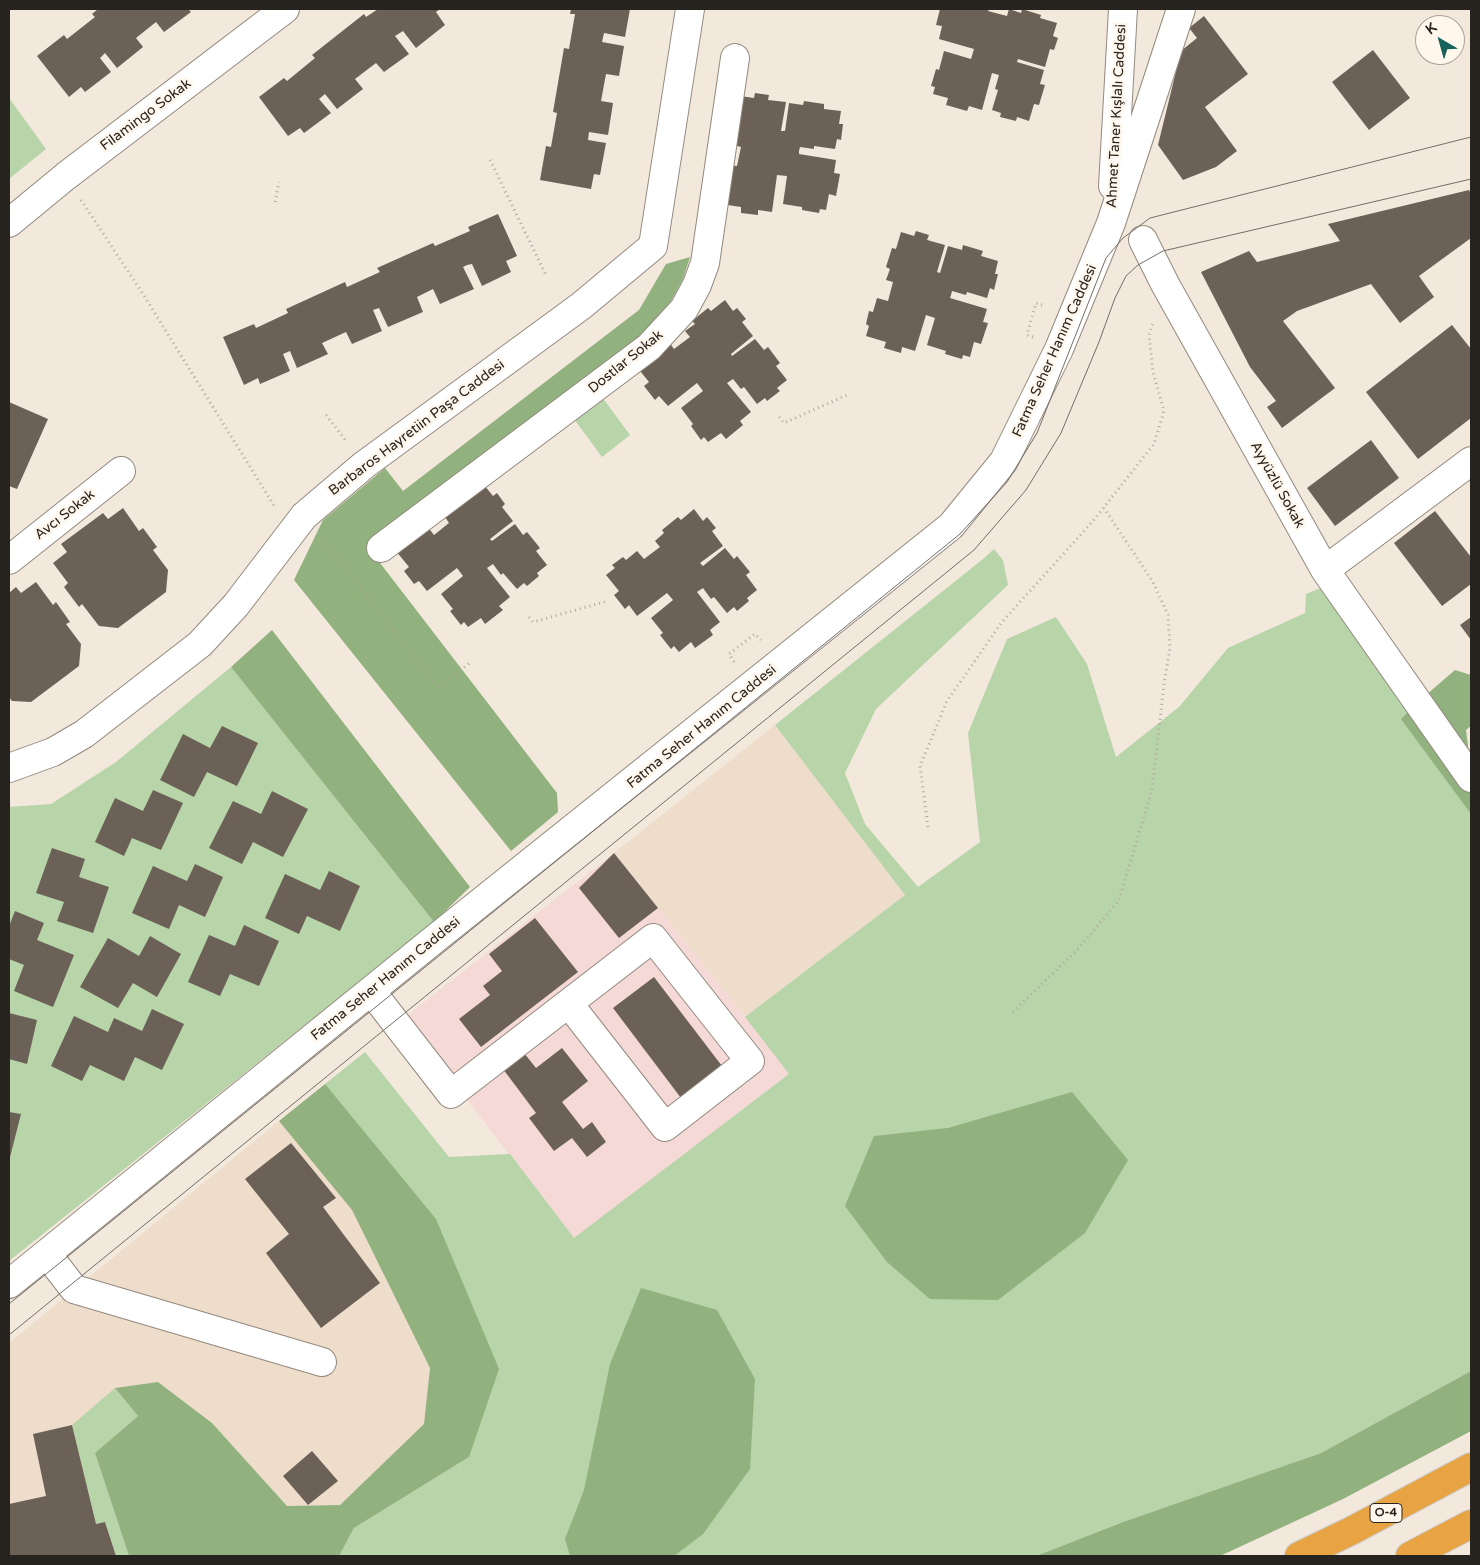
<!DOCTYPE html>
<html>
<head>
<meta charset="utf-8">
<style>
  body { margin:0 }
  #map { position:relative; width:1480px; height:1565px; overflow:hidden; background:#f3e8dc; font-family:"Varela Round",sans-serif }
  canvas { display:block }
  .frame { position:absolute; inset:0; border:10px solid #27231e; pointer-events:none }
  .north { position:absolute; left:1415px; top:15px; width:50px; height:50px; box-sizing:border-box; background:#fff6ec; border:1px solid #a9a29a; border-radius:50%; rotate:322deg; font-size:14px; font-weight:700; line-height:20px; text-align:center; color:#27231e }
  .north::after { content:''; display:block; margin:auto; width:18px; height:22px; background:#16625a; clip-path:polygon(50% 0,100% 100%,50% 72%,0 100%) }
</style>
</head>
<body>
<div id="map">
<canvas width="1480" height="1565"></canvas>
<div class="frame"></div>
<div class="north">K</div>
</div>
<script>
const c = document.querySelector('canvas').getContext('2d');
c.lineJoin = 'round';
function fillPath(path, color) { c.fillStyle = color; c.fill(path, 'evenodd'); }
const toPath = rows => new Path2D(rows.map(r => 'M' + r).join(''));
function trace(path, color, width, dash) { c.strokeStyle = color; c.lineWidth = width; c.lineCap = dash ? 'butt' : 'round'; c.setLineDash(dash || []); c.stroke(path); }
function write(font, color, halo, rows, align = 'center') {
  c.font = font + ' "Varela Round",sans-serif'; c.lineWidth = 5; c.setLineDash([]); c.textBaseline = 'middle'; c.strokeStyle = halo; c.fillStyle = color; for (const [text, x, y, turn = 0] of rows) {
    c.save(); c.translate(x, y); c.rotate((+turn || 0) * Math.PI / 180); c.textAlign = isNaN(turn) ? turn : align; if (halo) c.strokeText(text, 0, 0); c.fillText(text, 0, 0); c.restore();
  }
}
fillPath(toPath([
  [775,725,905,895,745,1017,614,853],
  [279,1121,352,1210,430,1368,424,1424,340,1505,287,1506,212,1423,158,1382,116,1388,138,1416,95,1454,129,1556,9,1556,9,1343]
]), '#eeddcb');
fillPath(toPath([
  [614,853,745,1017,789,1074,574,1239,404,1018]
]), '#f4d9d7');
fillPath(toPath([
  [9,98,46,149,9,179],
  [602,397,630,435,602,457,574,419],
  [994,549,1003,560,1008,585,876,709,845,773,865,824,918,887,980,842,968,733,1007,639,1056,617,1087,664,1116,757,1179,707,1228,648,1305,613,1306,594,1328,585,1369,623,1442,773,1471,814,1471,1371,1321,1453,1123,1522,1036,1556,339,1556,354,1528,469,1457,325,1084,365,1052,449,1157,510,1154,574,1238,789,1074,745,1017,905,895,775,725,983,559],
  [231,667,434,922,9,1261,9,807,51,804,116,762],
  [115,1388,138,1416,95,1453,129,1556,116,1556,105,1522,96,1524,72,1425]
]), '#b8d4a9');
fillPath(toPath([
  [690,257,683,279,671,301,640,336,367,546,557,793,558,812,511,851,294,580,323,520,385,468,403,491,639,310,666,264],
  [272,630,470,887,434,922,231,667],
  [1455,670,1471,675,1471,726,1466,730,1470,762,1471,763,1471,814,1401,719,1426,695],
  [325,1084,436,1219,499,1369,469,1457,354,1528,339,1556,129,1556,95,1453,138,1416,115,1388,158,1382,212,1423,287,1506,340,1505,424,1424,430,1368,352,1210,279,1121],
  [1072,1092,1128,1160,1085,1233,998,1300,930,1299,887,1262,845,1206,874,1136,948,1128],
  [641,1288,717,1310,755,1379,750,1469,703,1534,674,1556,570,1556,565,1539,584,1490,610,1364],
  [1471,1371,1471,1431,1343,1499,1220,1556,1036,1556,1123,1522,1321,1453]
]), '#91b17f');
fillPath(toPath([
  [98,9,188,9,191,12,164,32,156,22,136,38,143,47,117,68,105,53,100,58,111,72,85,92,81,87,69,97,37,56,64,35,67,39,95,17,92,14],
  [378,9,440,9,436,12,445,25,416,48,403,31,395,36,409,54,384,72,376,63,355,79,363,89,337,109,325,94,319,99,331,113,304,133,300,128,288,136,259,97,284,78,287,81,315,58,312,55,364,14,366,17],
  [571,9,630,9,625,37,604,33,602,42,624,46,619,76,606,74,601,101,613,103,608,135,589,132,588,140,606,143,600,175,594,174,591,189,540,180,546,146,551,147,557,113,553,112,564,48,569,49,575,14,570,14],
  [940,9,989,9,988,11,1007,16,1009,9,1021,13,1022,9,1041,15,1040,18,1057,23,1053,36,1058,38,1054,50,1050,49,1045,67,1018,59,1017,62,1044,70,1040,84,1045,85,1039,105,1034,104,1029,121,1017,117,1016,121,1000,117,1001,113,992,110,998,90,995,89,999,75,992,73,982,110,969,106,967,111,946,105,948,98,933,94,935,87,931,86,936,69,939,70,944,51,971,59,974,49,939,39,942,26,936,25],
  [1204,16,1248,74,1205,107,1237,151,1216,167,1183,180,1158,145,1181,51,1197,38,1189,28],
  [1373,50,1410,98,1369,130,1332,82],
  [755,93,769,95,768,100,786,102,781,131,785,131,789,103,803,105,804,101,824,104,824,109,841,111,839,124,843,124,841,140,837,139,835,149,814,146,814,149,800,147,799,151,799,154,836,160,834,173,840,174,836,196,829,194,826,210,820,209,819,213,802,210,802,207,783,204,787,176,777,175,772,212,758,210,758,215,741,213,741,207,721,204,727,165,737,166,741,147,733,145,740,96,754,98],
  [1469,190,1471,194,1471,238,1419,276,1434,297,1400,323,1371,284,1297,311,1283,321,1335,388,1282,428,1267,407,1276,401,1250,367,1201,272,1249,251,1257,262,1340,241,1328,224],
  [498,214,517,256,506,261,511,272,482,286,472,264,467,265,463,267,474,289,440,304,433,289,417,297,423,312,388,327,379,308,373,310,382,331,352,344,346,332,322,343,328,354,297,368,290,351,283,354,290,371,260,384,258,378,244,385,223,337,254,324,256,328,288,313,286,309,345,282,347,287,380,272,377,268,433,243,435,246,470,231,468,227],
  [916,231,929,235,927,240,945,245,937,272,940,273,948,246,962,250,963,245,983,251,981,256,998,261,995,274,998,274,994,290,990,288,987,298,967,292,966,295,952,291,951,295,950,298,987,309,983,322,988,323,981,344,974,342,970,357,963,355,962,359,945,354,946,351,927,345,935,318,926,315,915,351,902,347,901,353,884,348,886,342,866,336,869,326,866,324,869,311,873,312,877,298,888,301,893,282,886,280,890,269,886,267,892,248,896,249,901,232,914,236],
  [725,300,733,311,737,308,746,319,742,322,753,336,731,354,732,356,755,339,764,350,768,347,780,363,776,366,787,380,777,388,780,391,767,401,765,398,757,404,744,387,741,389,733,379,727,383,751,412,740,421,743,425,726,439,721,433,708,442,704,437,701,440,691,426,693,424,681,408,703,391,697,383,668,406,659,396,655,400,644,386,649,382,636,366,668,341,674,349,690,337,685,331,695,324,692,321,708,308,711,311],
  [1452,325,1471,349,1471,418,1418,459,1366,392],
  [9,402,48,419,17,489,9,486],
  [1371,440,1399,478,1335,526,1307,488],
  [484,485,493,496,497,493,505,504,502,507,513,521,490,539,492,541,515,524,523,535,527,532,540,548,536,551,547,565,537,573,539,576,527,586,524,583,517,589,503,573,501,575,493,564,487,568,510,597,499,606,503,610,485,624,481,618,468,627,464,622,461,625,450,611,453,609,441,594,463,576,457,568,427,591,419,581,414,584,404,571,409,567,396,551,427,526,434,535,449,523,445,517],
  [123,508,139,531,143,528,157,547,153,550,168,570,166,592,118,628,99,626,82,604,79,607,64,587,68,583,53,563,67,552,61,544,103,513,108,519],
  [694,509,703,521,707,517,716,528,712,531,723,546,700,563,703,566,725,548,734,559,737,556,750,572,746,575,757,590,747,598,749,601,737,611,734,607,727,613,714,597,711,599,703,588,697,592,720,622,710,630,713,635,695,648,691,642,679,652,674,646,671,649,660,635,663,633,651,618,673,600,667,593,637,616,629,605,625,609,614,595,619,591,606,575,615,568,612,565,623,557,626,560,637,551,644,559,660,547,655,541,664,533,662,530,678,517,681,520],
  [1435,511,1471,557,1471,584,1442,606,1394,543],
  [36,582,53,605,56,602,70,622,66,624,81,644,79,666,31,702,12,701,9,697,9,593,16,587,21,593],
  [1471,617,1471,640,1460,625],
  [222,726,258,743,237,786,207,772,194,797,160,780,183,734,210,748],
  [153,790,183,803,161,850,132,838,124,856,95,842,115,798,143,811],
  [272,791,308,809,283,857,253,842,242,864,209,848,233,801,261,814],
  [52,848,85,859,79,877,109,887,93,933,57,921,64,902,36,893],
  [614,853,658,908,619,938,579,888],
  [195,864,223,877,205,917,179,905,169,929,132,913,153,866,187,881],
  [329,871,360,886,340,931,307,916,299,934,265,918,285,874,320,890],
  [15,911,44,923,37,940,74,955,53,1007,14,991,24,965,9,959,9,926],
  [535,918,578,972,481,1047,459,1019,490,995,483,986,502,971,489,954],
  [244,925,279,941,259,986,230,974,220,996,188,982,209,935,235,946],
  [150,936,181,954,157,997,133,983,118,1008,80,987,108,938,139,956],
  [654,977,722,1066,681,1098,613,1008],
  [152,1009,184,1024,162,1070,135,1057,124,1081,90,1065,82,1081,51,1066,74,1016,108,1032,114,1018,142,1031],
  [9,1013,37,1020,27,1064,9,1059],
  [562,1048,588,1081,562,1102,583,1129,592,1122,606,1142,587,1157,572,1138,554,1151,529,1118,536,1113,503,1069,524,1053,536,1068],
  [9,1112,21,1114,9,1161],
  [291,1143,336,1198,323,1207,380,1283,321,1328,266,1253,289,1234,245,1179],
  [72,1425,96,1524,105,1522,116,1556,9,1556,9,1504,46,1496,33,1434],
  [312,1451,338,1481,308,1505,283,1476]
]), '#6b6157');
const minor = toPath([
  [1113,186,1123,9],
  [9,223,66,176,285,9],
  [1143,240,1165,284,1325,570,1471,461],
  [381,548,649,347,684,309,697,285,705,263,735,58],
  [9,560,121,471],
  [1325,570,1471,778],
  [9,768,53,752,84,734,200,644,236,605,304,516,364,465,581,306,653,246,690,9],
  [371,991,451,1094,653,938,750,1061,665,1127,569,1004],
  [47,1254,74,1289,322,1362],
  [9,1284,431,942,951,526,1004,461,1059,349,1111,223,1181,9]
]);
const highway = toPath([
  [1299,1556,1351,1531,1471,1467],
  [1410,1556,1471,1524]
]);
trace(minor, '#93897e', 30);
trace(highway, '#cbcac9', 30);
trace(toPath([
  [490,160,546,275],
  [81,200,141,291,275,507],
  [275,202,279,182],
  [1033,337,1027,335,1036,303,1045,306],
  [326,415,347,442],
  [779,417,784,423,847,395],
  [322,540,438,687,470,663],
  [529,617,533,622,608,601],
  [734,662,729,654,755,634,761,640],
  [928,827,920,766,947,701,1002,622,1093,521,1154,444,1164,411,1153,372,1149,335,1153,323],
  [1013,1012,1079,948,1119,900,1152,790,1164,684,1170,648,1168,615,1153,582,1104,508]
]), '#b1a89e', 3, [1, 4]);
trace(minor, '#fff', 28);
trace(highway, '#e8a442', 28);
trace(toPath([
  [9,1304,960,534,1007,482,1037,433,1106,258,1123,238,1150,218,1471,137],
  [9,1335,974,550,1026,490,1061,433,1099,342,1115,298,1126,276,1138,265,1163,251,1471,179]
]), '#746d66', 1);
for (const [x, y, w] of [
  [1386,1513,32]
]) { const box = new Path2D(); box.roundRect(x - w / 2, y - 9.5, w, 19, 4); c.fillStyle = '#fff6ec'; c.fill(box); trace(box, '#27231e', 1); }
write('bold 12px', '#27231e', null, [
  ["O-4",1386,1513]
]);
write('14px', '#27231e', '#fff6ec', [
  ["Filamingo Sokak",146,115,-37],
  ["Ahmet Taner Kışlalı Caddesi",1117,116,-87],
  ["Fatma Seher Hanım Caddesi",1055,351,-66],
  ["Dostlar Sokak",626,362,-39],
  ["Barbaros Hayretiin Paşa Caddesi",417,428,-37],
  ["Ayyüzlü Sokak",1277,485,61],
  ["Avcı Sokak",65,515,-38],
  ["Fatma Seher Hanım Caddesi",702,727,-39],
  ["Fatma Seher Hanım Caddesi",386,979,-39]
]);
</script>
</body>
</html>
